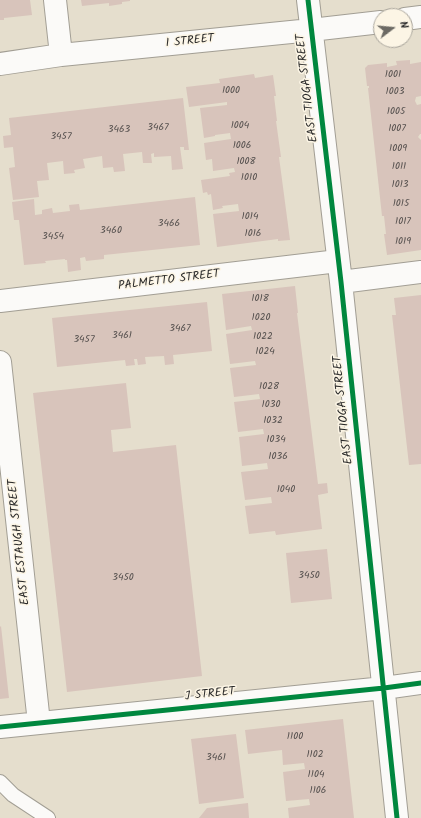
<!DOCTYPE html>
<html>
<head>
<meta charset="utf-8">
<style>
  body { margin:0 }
  #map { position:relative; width:421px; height:818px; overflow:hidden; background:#e5decd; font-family:Kalam,sans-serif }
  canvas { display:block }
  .north { position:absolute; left:373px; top:8px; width:40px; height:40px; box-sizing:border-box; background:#fcf5e5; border:1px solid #a8a49b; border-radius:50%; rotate:74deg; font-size:11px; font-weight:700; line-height:16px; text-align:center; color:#2b2b2b }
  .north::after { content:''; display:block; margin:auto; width:14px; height:18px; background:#6c6a64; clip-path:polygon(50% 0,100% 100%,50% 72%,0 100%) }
</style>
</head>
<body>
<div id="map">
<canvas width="421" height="818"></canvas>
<div class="north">N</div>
</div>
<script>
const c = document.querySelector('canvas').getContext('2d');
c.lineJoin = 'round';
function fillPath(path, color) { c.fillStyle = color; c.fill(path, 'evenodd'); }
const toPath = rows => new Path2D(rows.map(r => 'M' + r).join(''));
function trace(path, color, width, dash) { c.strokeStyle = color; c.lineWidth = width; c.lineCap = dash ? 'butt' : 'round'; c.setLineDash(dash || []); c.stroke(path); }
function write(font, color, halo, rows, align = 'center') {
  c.font = font + ' Kalam,sans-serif'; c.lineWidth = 3; c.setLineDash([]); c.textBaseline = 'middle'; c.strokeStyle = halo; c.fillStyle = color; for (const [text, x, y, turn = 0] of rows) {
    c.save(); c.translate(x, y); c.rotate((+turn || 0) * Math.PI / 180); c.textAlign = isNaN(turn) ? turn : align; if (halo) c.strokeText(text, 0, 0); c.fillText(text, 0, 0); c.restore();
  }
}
fillPath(toPath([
  [0,0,30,0,32,15,4,18,4,20,0,20],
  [81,0,130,0,130,1,122,2,122,4,109,6,109,3,82,6],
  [410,60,410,64,421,62,421,96,416,97,415,101,417,105,421,104,421,134,420,134,418,137,421,140,421,250,387,255,384,234,386,234,384,216,382,216,368,88,369,88,369,86,367,86,365,68,368,65,387,63,387,67,397,65,396,61],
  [254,74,255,78,273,75,276,96,274,96,277,121,276,121,281,157,279,157,290,240,278,241,278,239,217,247,213,214,239,211,238,204,222,206,223,208,213,210,211,194,208,195,207,192,203,193,201,180,230,176,229,173,235,172,234,168,213,171,212,159,206,160,204,143,231,139,230,133,215,135,215,136,204,138,200,108,227,105,227,102,189,107,186,87,220,83,219,79],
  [183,98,189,150,184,150,184,147,180,147,183,169,172,170,171,156,154,157,154,153,151,154,152,163,143,163,142,152,123,154,125,171,114,172,113,167,103,168,102,156,83,159,85,168,74,170,75,173,64,174,63,161,47,163,49,180,37,181,39,197,13,200,9,168,15,167,13,147,4,148,3,136,11,135,9,118],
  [195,197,200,245,104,255,104,259,86,261,85,257,80,258,81,270,68,272,67,260,65,260,65,259,45,261,46,263,24,265,19,220,14,220,12,202,34,199,35,215,42,214,42,210,52,208,53,213,70,211,69,205,79,204,80,210],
  [295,286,298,313,297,313,318,484,327,483,328,493,318,495,322,529,276,535,275,531,249,534,245,506,272,503,271,497,245,500,241,472,268,469,267,463,242,466,239,437,264,434,263,429,238,432,234,402,260,399,259,394,234,397,230,368,256,365,255,361,230,364,226,334,252,330,251,326,226,330,222,294],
  [421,295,421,464,409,465,392,315,396,315,394,298],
  [207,302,212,351,173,355,174,364,165,365,164,356,145,357,146,364,138,365,137,359,134,359,135,365,126,366,125,360,57,367,52,318],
  [126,383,131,428,111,430,113,452,176,445,202,676,67,692,33,393],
  [327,549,332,599,291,603,286,553],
  [1,626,9,698,0,699,0,627],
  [343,719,354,818,289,818,288,808,310,805,309,799,286,801,283,772,305,769,304,763,283,765,282,750,248,754,245,730],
  [236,734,244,798,199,804,191,739],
  [248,803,249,818,199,818,207,808]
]), '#d8c4bb');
const service = toPath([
  [0,782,13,795,48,818]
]);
const minor = toPath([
  [55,0,61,55],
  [308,0,341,282,397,818],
  [405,19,421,17],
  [0,64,61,55,311,30,381,22],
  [341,282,421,272],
  [0,301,338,261],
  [0,362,39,723],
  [0,727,384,688,421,683]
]);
trace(service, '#a29e94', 16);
trace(minor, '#a29e94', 24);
trace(service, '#fbfaf8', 14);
trace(minor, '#fbfaf8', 22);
trace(toPath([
  [308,0,341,282,397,818],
  [0,727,384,688,421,683]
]), '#00873e', 5);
write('10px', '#56514f', null, [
  ["1001",393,75],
  ["1000",231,91],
  ["1003",395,92],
  ["1005",396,112],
  ["1004",240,126],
  ["3467",158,128],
  ["1007",397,129],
  ["3463",119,130],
  ["3457",61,137],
  ["1006",242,146],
  ["1009",398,149],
  ["1008",246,162],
  ["1011",399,167],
  ["1010",249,178],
  ["1013",400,185],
  ["1015",401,204],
  ["1014",250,217],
  ["1017",403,222],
  ["3466",169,224],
  ["3460",111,231],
  ["1016",253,234],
  ["3454",53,237],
  ["1019",403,242],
  ["1018",260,299],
  ["1020",261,318],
  ["3467",180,329],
  ["3461",122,336],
  ["1022",263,337],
  ["3457",84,340],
  ["1024",265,352],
  ["1028",269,387],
  ["1030",271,405],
  ["1032",273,421],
  ["1034",276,440],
  ["1036",278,457],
  ["1040",286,490],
  ["3450",309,576],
  ["3450",123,578],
  ["1100",295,737],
  ["1102",315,755],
  ["3461",216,758],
  ["1104",316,775],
  ["1106",318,791]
]);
write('12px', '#2b2b2b', '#fcf5e5', [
  ["I STREET",190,42,-6],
  ["EAST TIOGA STREET",308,88,-97],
  ["PALMETTO STREET",169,281,-7],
  ["EAST TIOGA STREET",344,410,-96],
  ["EAST ESTAUGH STREET",20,542,-96],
  ["J STREET",210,695,-6]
]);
</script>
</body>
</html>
